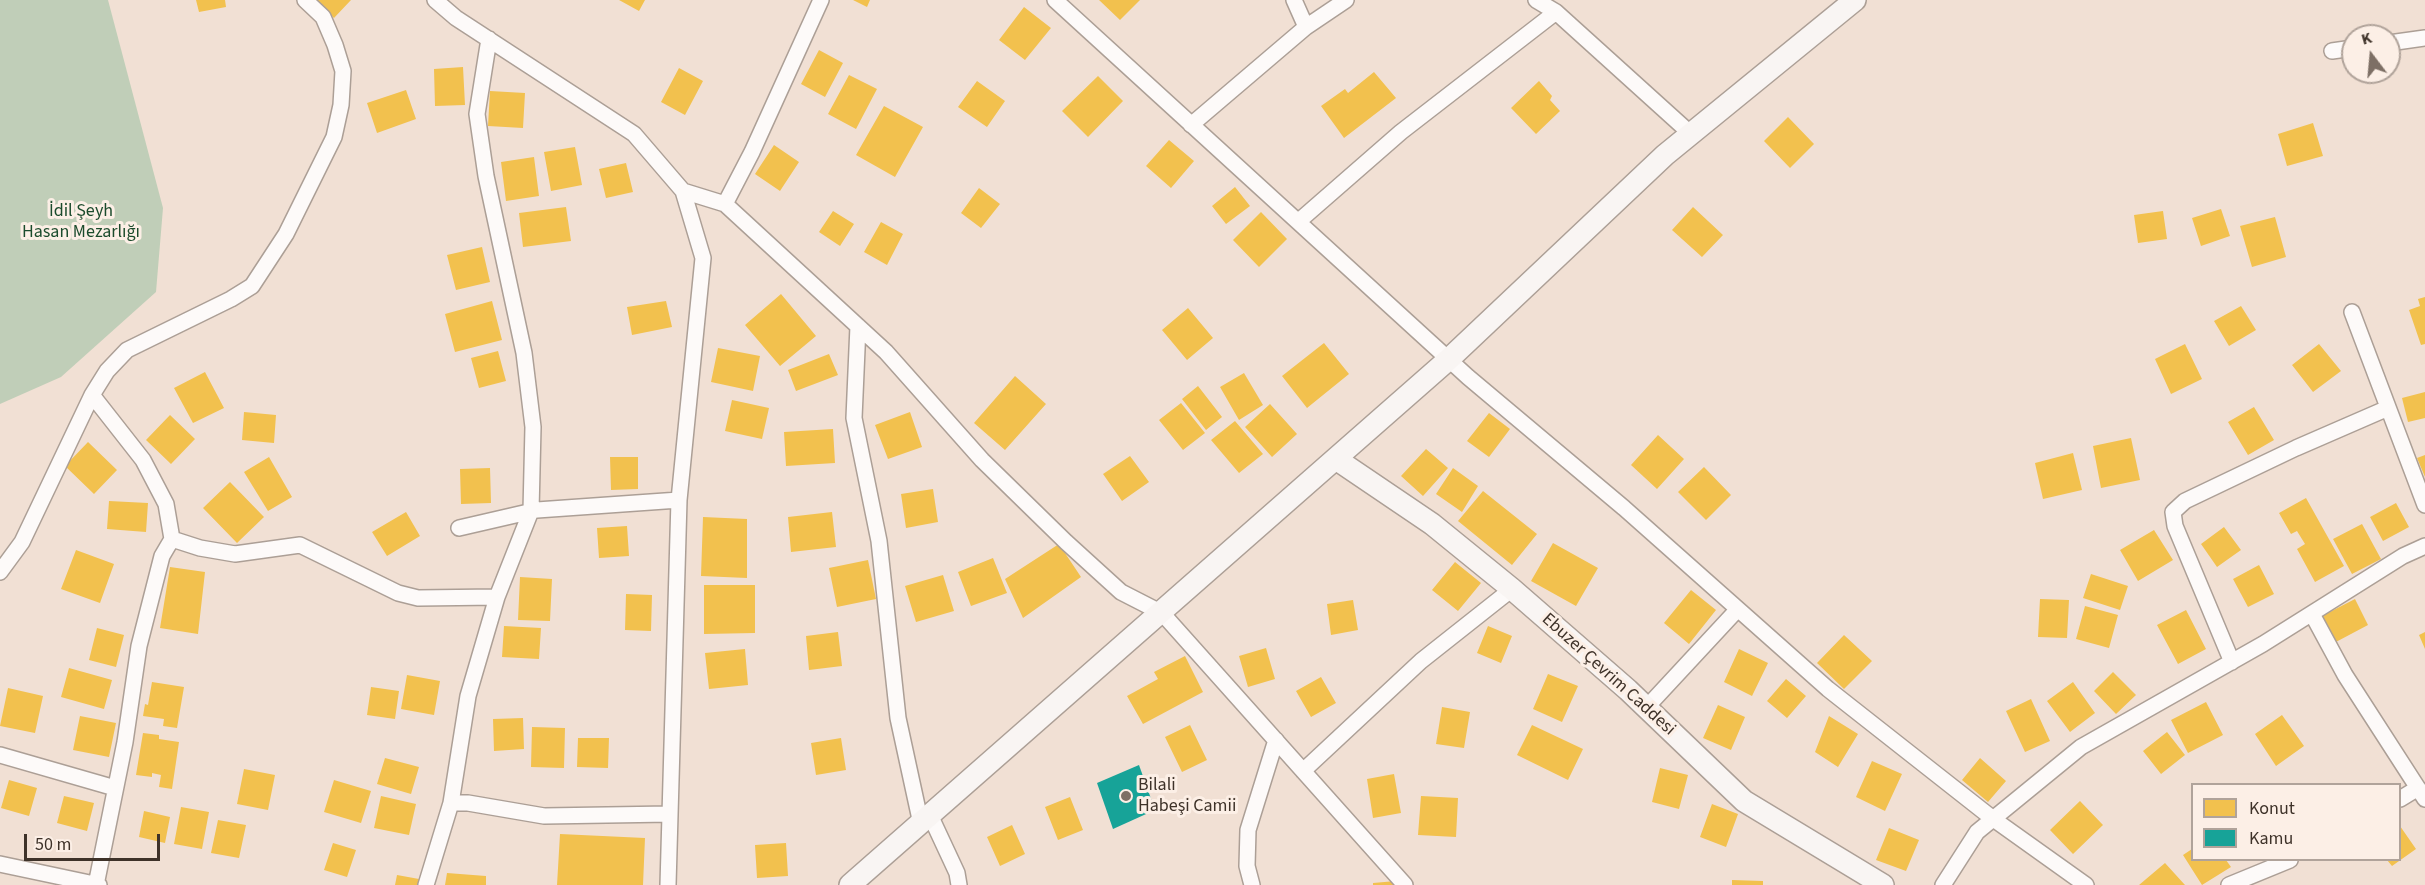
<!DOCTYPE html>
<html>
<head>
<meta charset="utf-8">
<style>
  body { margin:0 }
  #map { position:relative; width:2425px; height:885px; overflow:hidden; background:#f1e0d4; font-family:"Source Sans 3",sans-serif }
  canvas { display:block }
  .legend { position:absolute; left:2191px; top:783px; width:210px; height:78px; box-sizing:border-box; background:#fcefe6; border:2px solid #b0a39a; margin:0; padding:8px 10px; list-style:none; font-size:18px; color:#3e3229 }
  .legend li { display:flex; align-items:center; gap:12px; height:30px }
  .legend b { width:30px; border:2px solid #b0a39a }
  .north { position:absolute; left:2341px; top:24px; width:60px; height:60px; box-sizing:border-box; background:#fcefe6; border:2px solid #b0a39a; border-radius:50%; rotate:344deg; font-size:16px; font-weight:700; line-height:24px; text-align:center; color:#3e3229 }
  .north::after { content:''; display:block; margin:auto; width:21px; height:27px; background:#7d6f65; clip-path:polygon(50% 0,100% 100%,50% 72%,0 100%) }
  .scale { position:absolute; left:24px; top:834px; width:136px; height:27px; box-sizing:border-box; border:3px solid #3e3229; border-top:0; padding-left:8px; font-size:18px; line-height:21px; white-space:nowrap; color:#3e3229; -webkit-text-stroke:4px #fcefe6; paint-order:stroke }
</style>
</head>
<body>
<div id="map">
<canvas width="2425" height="885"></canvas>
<ul class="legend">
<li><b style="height:16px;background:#f2c14e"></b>Konut</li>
<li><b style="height:16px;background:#17a398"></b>Kamu</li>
</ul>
<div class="north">K</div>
<div class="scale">50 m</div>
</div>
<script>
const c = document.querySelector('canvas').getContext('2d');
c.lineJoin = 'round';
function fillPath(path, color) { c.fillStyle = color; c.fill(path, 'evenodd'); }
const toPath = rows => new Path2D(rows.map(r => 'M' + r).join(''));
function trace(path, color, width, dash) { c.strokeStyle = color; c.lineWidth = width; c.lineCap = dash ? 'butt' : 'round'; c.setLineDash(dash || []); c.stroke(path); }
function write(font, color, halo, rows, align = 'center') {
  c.font = font + ' "Source Sans 3",sans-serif'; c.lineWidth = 6; c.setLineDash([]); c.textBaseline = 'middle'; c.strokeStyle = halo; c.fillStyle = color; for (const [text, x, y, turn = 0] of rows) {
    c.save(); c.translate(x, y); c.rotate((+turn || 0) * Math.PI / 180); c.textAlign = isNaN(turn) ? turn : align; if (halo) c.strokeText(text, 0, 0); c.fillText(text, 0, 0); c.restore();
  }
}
fillPath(toPath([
  [0,0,108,0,163,208,156,292,61,377,0,404]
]), '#c0ceb8');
fillPath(toPath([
  [196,0,225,0,226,7,199,12],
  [315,0,351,0,334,18],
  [619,0,645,0,639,11],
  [853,0,870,0,867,7],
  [1099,0,1140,0,1120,20],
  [1024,7,1051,28,1025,60,999,40],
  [819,50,843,63,825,97,801,84],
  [463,67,465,105,435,106,434,69],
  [679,68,703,81,685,115,661,102],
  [1374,72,1396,98,1344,138,1321,106,1345,89,1348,93],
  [849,75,877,89,856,129,828,114],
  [1098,76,1123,101,1088,137,1062,111],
  [977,81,1005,101,987,127,958,107],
  [1539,81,1552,96,1550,100,1560,111,1536,134,1511,108],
  [406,90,416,119,377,133,367,103],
  [490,91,525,93,523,128,488,126],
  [884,106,923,127,895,177,856,155],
  [1788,117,1814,144,1790,168,1764,141],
  [2313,123,2323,156,2287,166,2278,134],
  [1169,140,1194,161,1171,188,1146,166],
  [774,145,799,162,780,191,755,174],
  [575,147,582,185,551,191,544,152],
  [534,157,539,196,506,201,501,162],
  [626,163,633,192,606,198,599,169],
  [1235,187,1250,206,1226,224,1212,206],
  [979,188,1000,204,981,228,961,213],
  [566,207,571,241,523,247,519,213],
  [1693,207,1723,235,1702,257,1672,230],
  [2221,209,2230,236,2201,246,2192,218],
  [833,211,854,224,840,246,819,232],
  [2163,211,2167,239,2138,243,2134,215],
  [1261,212,1287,239,1259,267,1233,240],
  [2275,217,2286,257,2252,267,2240,226],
  [881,222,903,234,887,265,864,252],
  [482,247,490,282,456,290,447,255],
  [781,294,816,336,780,366,745,325],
  [2425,297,2425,344,2421,345,2409,310,2420,306,2418,299],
  [492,301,502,340,455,352,445,314],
  [666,301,672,327,632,335,627,307],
  [2241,306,2256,330,2229,346,2214,321],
  [1188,308,1213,338,1187,360,1162,330],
  [1324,343,1349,374,1307,408,1282,376],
  [2185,344,2202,379,2171,394,2155,359],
  [2319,344,2341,371,2313,392,2292,365],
  [718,348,760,356,753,391,711,382],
  [498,351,506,381,479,388,471,358],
  [829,354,838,375,796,391,788,370],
  [205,372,224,408,193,423,174,388],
  [1244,373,1263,405,1239,420,1220,387],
  [1015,376,1046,404,1005,450,974,423],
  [1198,386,1222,417,1206,430,1182,399],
  [2425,392,2425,418,2408,422,2402,398],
  [732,400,769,408,762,439,725,431],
  [1181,403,1205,433,1183,450,1159,420],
  [1270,404,1297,434,1272,457,1245,427],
  [2254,407,2274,440,2248,455,2228,422],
  [244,412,276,415,274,443,242,440],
  [910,412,922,447,888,459,875,425],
  [1489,413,1510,429,1489,457,1467,441],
  [170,415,195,439,171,464,146,440],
  [1235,421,1263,454,1239,473,1211,440],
  [833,429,835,463,786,466,784,432],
  [1658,435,1684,459,1657,489,1631,465],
  [2131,438,2140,480,2101,488,2093,446],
  [88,442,117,470,94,494,65,466],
  [1426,449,1448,468,1423,496,1401,476],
  [2073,453,2082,490,2043,499,2035,463],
  [2425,455,2425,477,2417,458],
  [1130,456,1149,482,1122,501,1103,474],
  [269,457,292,497,268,511,244,472],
  [610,457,638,457,638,489,611,490],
  [1704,467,1731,495,1706,520,1678,492],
  [490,468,491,503,461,504,460,469],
  [1453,468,1478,486,1462,512,1436,494],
  [230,482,264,517,237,543,203,508],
  [933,489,938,522,906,528,901,494],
  [1483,491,1537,534,1512,565,1458,521],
  [2306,498,2344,566,2315,582,2297,549,2305,544,2297,531,2291,534,2279,513],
  [109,501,148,503,146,532,107,529],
  [2396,503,2409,527,2383,541,2370,517],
  [406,512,420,536,387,556,372,532],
  [832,512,836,547,791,552,788,517],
  [703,517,747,519,747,578,701,576],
  [2362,524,2381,559,2352,574,2333,539],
  [627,526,629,556,599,558,597,528],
  [2224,527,2241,550,2217,567,2201,544],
  [2154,530,2173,560,2138,581,2120,550],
  [1553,543,1598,568,1576,606,1531,581],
  [1059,544,1081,577,1023,618,1005,579],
  [76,550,114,564,100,603,61,589],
  [993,558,1007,593,971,606,958,572],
  [868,560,876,599,837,607,829,568],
  [1455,562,1481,583,1458,611,1432,590],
  [2259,565,2274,594,2248,607,2233,579],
  [170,567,205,572,198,634,160,628],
  [2091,574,2128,586,2120,610,2083,598],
  [943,575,954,611,916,622,905,586],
  [520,577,552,579,550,621,518,620],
  [704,585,755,585,755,633,704,634],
  [1691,590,1716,610,1689,644,1664,623],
  [626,594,652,595,651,631,625,630],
  [2040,599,2069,600,2067,638,2038,637],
  [2355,599,2368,625,2334,643,2320,617],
  [1353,600,1358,630,1331,635,1327,604],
  [2085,606,2118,615,2109,648,2076,639],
  [2186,610,2206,649,2178,664,2157,625],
  [504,626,541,628,539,659,502,657],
  [1488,626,1512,636,1501,663,1477,653],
  [97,628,124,635,116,667,89,660],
  [838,632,842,666,809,670,806,636],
  [2425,632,2425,649,2419,635],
  [1844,635,1872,661,1844,689,1817,663],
  [1266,648,1275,679,1248,687,1239,656],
  [745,649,748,685,709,689,705,653],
  [1739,649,1768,663,1752,696,1724,682],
  [1185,656,1203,692,1143,724,1127,696,1158,679,1154,672],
  [69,668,112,680,104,709,61,697],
  [2113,672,2136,695,2116,714,2094,691],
  [1548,674,1578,686,1562,722,1533,709],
  [407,675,440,681,434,715,401,709],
  [1321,677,1336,703,1311,717,1296,691],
  [1786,679,1806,696,1787,718,1767,701],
  [152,682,184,687,177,728,163,726,164,719,143,716,145,704,148,705],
  [2073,682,2095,713,2070,732,2047,701],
  [371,687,399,691,395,719,367,715],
  [8,688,43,696,35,733,0,726],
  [2031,699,2050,741,2025,752,2006,711],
  [2206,702,2223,735,2188,753,2171,720],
  [1718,705,1745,717,1731,750,1703,738],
  [1442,707,1470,712,1464,748,1436,744],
  [2282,715,2304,746,2276,766,2255,734],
  [80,716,116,723,109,757,73,750],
  [1829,716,1858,734,1838,767,1815,752],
  [523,718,524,749,494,751,493,719],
  [1190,725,1207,760,1182,772,1165,737],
  [1532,725,1583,749,1568,780,1517,755],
  [532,727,565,728,564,768,531,767],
  [2167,732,2185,755,2161,774,2143,751],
  [143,733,159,735,159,739,179,742,172,789,159,787,161,775,152,773,152,777,136,775],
  [578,738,609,738,608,768,577,767],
  [841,738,846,770,816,775,811,743],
  [385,758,419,767,411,794,377,784],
  [1980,758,2006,781,1988,802,1962,780],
  [1872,761,1902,774,1885,811,1856,797],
  [1660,768,1688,775,1679,809,1652,802],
  [244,769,275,775,268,810,237,804],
  [1394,774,1401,813,1373,818,1367,779],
  [9,780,37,788,29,816,1,808],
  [334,780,371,791,361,823,324,812],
  [64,796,94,803,87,831,57,823],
  [381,796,416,804,409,835,374,828],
  [1421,796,1458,798,1456,837,1418,835],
  [1070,797,1083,830,1058,840,1045,807],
  [2080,801,2103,825,2073,854,2050,830],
  [1712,804,1738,814,1726,847,1700,837],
  [181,807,209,812,202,849,174,844],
  [144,811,170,817,165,843,139,837],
  [218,820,246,825,239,858,211,853],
  [1012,825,1025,854,1000,866,987,837],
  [2400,826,2416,849,2392,866,2387,860,2400,860],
  [1889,828,1919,840,1906,871,1876,860],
  [560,834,645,838,643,885,557,885],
  [333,843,356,850,347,877,324,870],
  [786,843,788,876,757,878,755,845],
  [2192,849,2192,860,2226,860,2231,867,2202,885,2183,855],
  [2165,863,2185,885,2139,885],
  [447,873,486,876,486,885,445,885],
  [397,875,419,879,418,885,395,885],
  [1732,880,1763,881,1763,885,1732,885],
  [1396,881,1397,885,1373,885,1373,883]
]), '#f2c14e');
fillPath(toPath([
  [1139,765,1155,810,1113,829,1097,783]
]), '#17a398');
const street = toPath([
  [435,0,456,18,634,134,683,191,703,258,679,500,668,885],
  [1055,0,1468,377,1624,508,1828,689,1992,818,2086,885],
  [1294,0,1306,27],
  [1536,0,1556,12,1691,134],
  [2389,43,2425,38],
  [2332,51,2353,48],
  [1191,125,1306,27,1346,0],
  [683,191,725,204,886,352,982,460,1066,542,1121,592,1162,613,1405,885],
  [725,204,752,152,821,0],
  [1299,221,1401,132,1556,12],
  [2352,312,2425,505],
  [858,326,854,418,879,541,898,718,921,824],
  [92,395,143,460,166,504,172,539,162,556,139,646,125,742,96,885],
  [459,528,537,510,679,500],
  [172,539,200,548,235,554,300,545,398,593,418,598,497,597],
  [0,572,22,542,92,395,107,371,127,350,231,299,252,286,286,234,334,137,341,105,343,71,335,45,323,17,305,0],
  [2312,614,2345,675,2425,799],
  [2232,662,2175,526,2173,512,2185,501,2296,448,2388,408],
  [1646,708,1737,610],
  [0,755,115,788],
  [1303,771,1421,661,1512,589],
  [2400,799,2418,788],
  [451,803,468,803,544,816,670,814],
  [930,815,957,873,959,885],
  [0,864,99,885],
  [426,885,451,803,468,696,497,597,531,511,533,427,524,353,486,176,477,114,489,39],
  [1252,885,1247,866,1248,830,1276,740],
  [1943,885,1977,832,2081,747,2263,644,2403,556,2425,546],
  [2229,885,2290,860]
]);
const secondary = toPath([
  [1336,459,1432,524,1512,589,1628,690,1744,801,1883,885],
  [850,885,1449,359,1665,155,1855,0]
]);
trace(street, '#ac9f96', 18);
trace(secondary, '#ac9f96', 24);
trace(street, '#fdfaf9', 15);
trace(secondary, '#f9f5f3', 21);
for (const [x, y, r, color] of [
  [1126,796,6,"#7d6f65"]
]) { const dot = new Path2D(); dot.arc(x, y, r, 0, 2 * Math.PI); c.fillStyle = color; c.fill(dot); trace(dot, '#fcefe6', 2); }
write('18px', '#1b4b2c', '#fcefe6', [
  ["İdil Şeyh",81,212],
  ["Hasan Mezarlığı",81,233]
]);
write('18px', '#3e3229', '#fcefe6', [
  ["Ebuzer Çevrim Caddesi",1608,675,42]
]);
write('18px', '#3e3229', '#fcefe6', [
  ["Bilali",1138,786],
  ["Habeşi Camii",1138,807]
], 'left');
</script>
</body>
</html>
